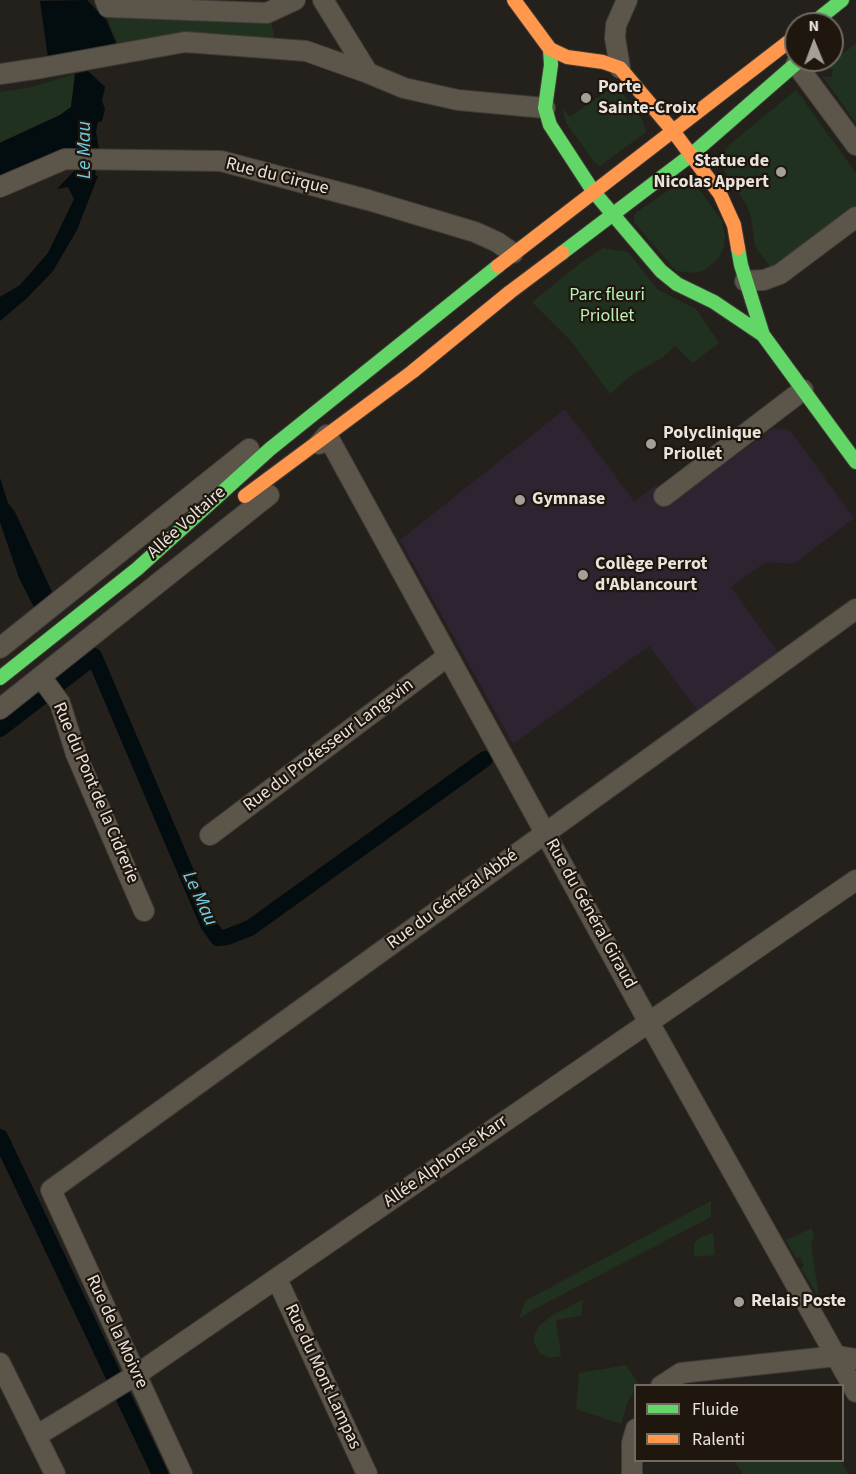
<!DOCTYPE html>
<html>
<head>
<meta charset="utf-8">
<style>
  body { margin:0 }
  #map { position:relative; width:856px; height:1474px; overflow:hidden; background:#24201b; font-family:"Source Sans 3",sans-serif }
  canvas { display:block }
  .legend { position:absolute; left:634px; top:1384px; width:210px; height:78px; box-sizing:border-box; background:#1f170e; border:2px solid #706961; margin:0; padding:8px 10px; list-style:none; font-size:18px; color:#e9e3dd }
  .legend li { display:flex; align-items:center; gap:12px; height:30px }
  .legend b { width:30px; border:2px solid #706961 }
  .north { position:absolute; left:784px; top:12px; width:60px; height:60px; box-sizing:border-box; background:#1f170e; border:2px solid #706961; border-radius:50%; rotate:359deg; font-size:16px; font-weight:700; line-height:24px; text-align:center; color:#e9e3dd }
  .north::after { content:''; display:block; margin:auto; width:21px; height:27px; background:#a49f99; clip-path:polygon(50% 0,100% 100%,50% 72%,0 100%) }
</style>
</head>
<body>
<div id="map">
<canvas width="856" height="1474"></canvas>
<ul class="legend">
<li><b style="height:8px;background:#63d668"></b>Fluide</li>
<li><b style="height:8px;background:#ff974d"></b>Ralenti</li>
</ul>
<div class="north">N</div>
</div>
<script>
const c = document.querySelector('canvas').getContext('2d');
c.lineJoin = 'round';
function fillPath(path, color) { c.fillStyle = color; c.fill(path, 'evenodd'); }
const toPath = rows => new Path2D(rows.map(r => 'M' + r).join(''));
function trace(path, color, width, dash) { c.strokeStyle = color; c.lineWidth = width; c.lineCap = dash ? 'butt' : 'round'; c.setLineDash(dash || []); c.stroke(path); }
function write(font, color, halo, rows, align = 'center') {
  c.font = font + ' "Source Sans 3",sans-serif'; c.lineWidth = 4.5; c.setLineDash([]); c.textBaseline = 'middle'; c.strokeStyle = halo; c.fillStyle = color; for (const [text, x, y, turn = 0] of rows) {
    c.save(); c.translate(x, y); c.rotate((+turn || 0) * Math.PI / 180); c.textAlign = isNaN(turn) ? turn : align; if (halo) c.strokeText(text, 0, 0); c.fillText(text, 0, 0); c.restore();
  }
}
fillPath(toPath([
  [565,409,634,501,656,485,670,504,773,428,790,430,854,518,794,564,766,562,731,587,778,652,697,710,649,646,513,744,400,540]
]), '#2e2330');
fillPath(toPath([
  [105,12,270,18,275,39,119,47],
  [856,43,856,123,823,77,832,77,833,69,825,68],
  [75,74,71,107,60,115,0,142,0,92,28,88],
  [606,80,614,85,624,95,643,121,646,132,600,166,595,163,566,123,563,110,563,108,570,117,611,88],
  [796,90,856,173,856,206,771,268,755,246,751,217,746,204,723,169,723,155,729,145],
  [688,177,691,178,722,221,725,237,724,247,718,259,705,270,696,273,676,271,634,222,634,214],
  [603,248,628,252,658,290,696,309,719,343,693,363,675,346,662,358,633,374,610,394,571,341,532,302,583,261],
  [711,1201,711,1217,529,1312,519,1319,525,1301],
  [812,1228,814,1238,811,1243,819,1298,801,1268,804,1266,800,1257,796,1258,786,1240],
  [713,1233,715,1255,694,1257,694,1243,701,1237],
  [583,1300,581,1316,556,1320,561,1356,550,1358,540,1353,534,1343,534,1336,538,1327,551,1316],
  [626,1365,639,1385,636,1386,635,1390,628,1401,621,1424,576,1409,579,1373],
  [734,1461,841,1461,848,1474,743,1474]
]), '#21311f');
fillPath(toPath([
  [87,0,106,20,116,43,48,58,40,1],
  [88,71,105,87,102,101,105,109,102,121,98,122,96,131,99,150,0,179,0,143,60,115,71,107,75,74],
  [76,169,96,170,95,175,98,176,77,230,53,271,27,298,0,321,0,297,20,285,48,253,74,199,68,187,57,189],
  [0,478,8,503,15,512,52,592,34,607,19,578,0,522]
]), '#030c0f');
trace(toPath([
  [75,657,81,667,94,656,208,924,218,938,227,937,250,928,485,759],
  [0,729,81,667],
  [0,1137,160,1474]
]), '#030c0f', 16);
const street = toPath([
  [105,0,108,7,267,13,295,0],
  [323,0,368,73],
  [796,64,856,145],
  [620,68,615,38,616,25,627,0],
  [0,74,41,68,185,42,306,51,368,73,404,88,458,100,545,108],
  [0,187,65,159,221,161,368,200,475,232,497,242,513,253],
  [745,281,764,280,780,274,856,217],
  [319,444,327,435,641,1008,856,1392],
  [664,496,803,390],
  [0,648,249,449],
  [41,677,60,703,76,754,144,911],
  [0,709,269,495],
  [210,835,448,656],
  [277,1279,367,1474],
  [0,1363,55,1474],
  [661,1386,681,1373,837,1356,856,1359],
  [36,1436,136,1375,856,880],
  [182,1474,51,1190,856,609],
  [632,1474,632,1443,636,1429]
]);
const fast = toPath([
  [812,24,842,0],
  [550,49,551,65,545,108,550,125,593,191,661,271,677,284,714,302,763,335],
  [738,248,741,265,763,335,856,462],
  [562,253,691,155,800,60],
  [0,678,137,569,270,449,498,266]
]);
const slow = toPath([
  [514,0,550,49,567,57,603,62,620,68,673,131,720,194,734,225,738,248],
  [498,266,796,36],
  [245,496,412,372,510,292,562,253]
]);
trace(street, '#3f3b37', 22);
trace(fast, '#3f3b37', 16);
trace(slow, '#3f3b37', 16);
trace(street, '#5b554a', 20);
trace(fast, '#63d668', 14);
trace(slow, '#ff974d', 14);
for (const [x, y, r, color] of [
  [586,98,6,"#a49f99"],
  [781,172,6,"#a49f99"],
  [651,444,6,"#a49f99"],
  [520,500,6,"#a49f99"],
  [583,575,6,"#a49f99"],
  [739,1302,6,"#a49f99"]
]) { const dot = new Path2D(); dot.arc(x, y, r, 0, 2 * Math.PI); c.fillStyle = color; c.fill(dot); trace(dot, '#1f170e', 2); }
write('bold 18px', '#e9e3dd', '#1f170e', [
  ["Porte",598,88],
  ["Sainte-Croix",598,109],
  ["Statue de",769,162,"right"],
  ["Nicolas Appert",769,183,"right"],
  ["Polyclinique",663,434],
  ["Priollet",663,455],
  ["Gymnase",532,500],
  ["Collège Perrot",595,565],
  ["d'Ablancourt",595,586],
  ["Relais Poste",751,1302]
], 'left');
write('18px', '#e9e3dd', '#1f170e', [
  ["Rue du Cirque",277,177,14],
  ["Allée Voltaire",187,523,-42],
  ["Rue du Professeur Langevin",329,746,-37],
  ["Rue du Pont de la Cidrerie",95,793,67],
  ["Rue du Général Abbé",453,900,-36],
  ["Rue du Général Giraud",590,914,61],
  ["Allée Alphonse Karr",446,1162,-35],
  ["Rue de la Moivre",116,1332,65],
  ["Rue du Mont Lampas",322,1377,65]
]);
write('18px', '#baf1b8', '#1f170e', [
  ["Parc fleuri",607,296],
  ["Priollet",607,317]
]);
write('italic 20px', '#6fcee4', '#1f170e', [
  ["Le Mau",86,150,-90],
  ["Le Mau",199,899,65]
]);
</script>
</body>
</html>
